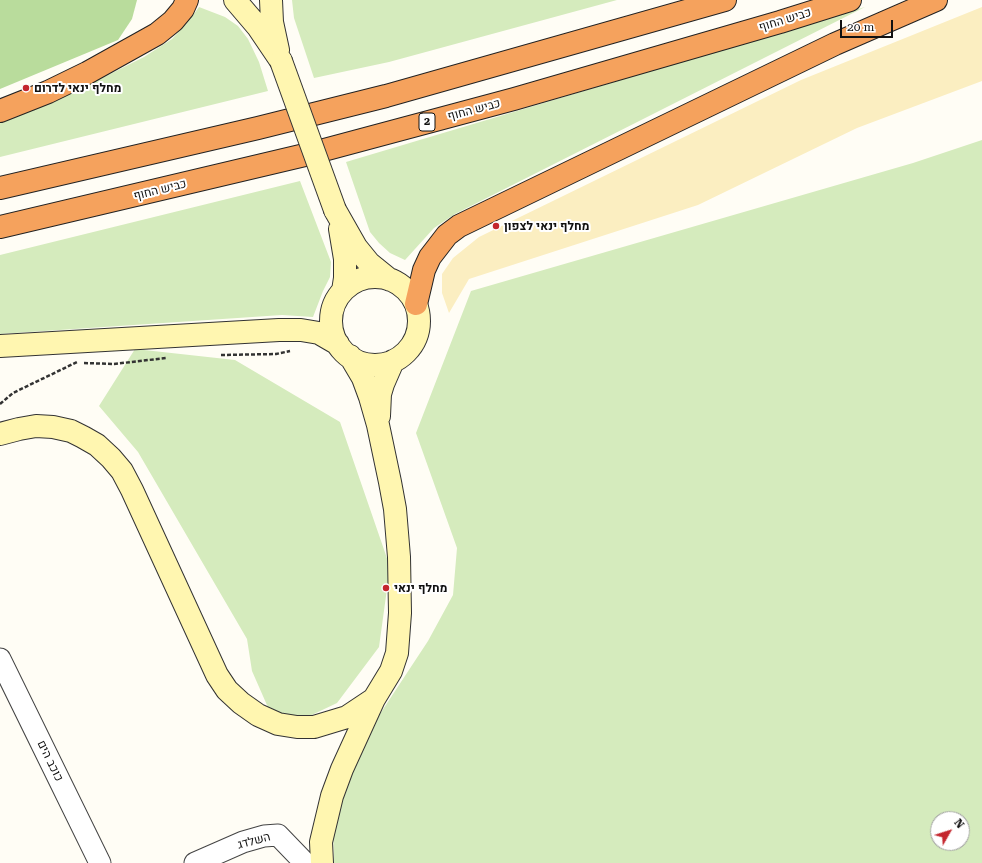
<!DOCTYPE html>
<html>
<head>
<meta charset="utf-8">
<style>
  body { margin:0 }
  #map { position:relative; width:982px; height:863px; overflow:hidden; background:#fffdf5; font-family:"Roboto Serif",serif }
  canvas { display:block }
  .north { position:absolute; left:930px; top:811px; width:40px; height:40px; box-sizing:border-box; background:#fff; border:1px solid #a0a0a0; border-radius:50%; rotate:51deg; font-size:11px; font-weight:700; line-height:16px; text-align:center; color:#111 }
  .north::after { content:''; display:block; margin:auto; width:14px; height:18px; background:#c4262e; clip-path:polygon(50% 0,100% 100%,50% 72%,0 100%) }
  .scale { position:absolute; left:840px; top:20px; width:53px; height:18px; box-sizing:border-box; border:2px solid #111; border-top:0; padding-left:5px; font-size:12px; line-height:14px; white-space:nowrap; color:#111; -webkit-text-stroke:3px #fff; paint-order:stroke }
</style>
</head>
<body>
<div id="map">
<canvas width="982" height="863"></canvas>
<div class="north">N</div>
<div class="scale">20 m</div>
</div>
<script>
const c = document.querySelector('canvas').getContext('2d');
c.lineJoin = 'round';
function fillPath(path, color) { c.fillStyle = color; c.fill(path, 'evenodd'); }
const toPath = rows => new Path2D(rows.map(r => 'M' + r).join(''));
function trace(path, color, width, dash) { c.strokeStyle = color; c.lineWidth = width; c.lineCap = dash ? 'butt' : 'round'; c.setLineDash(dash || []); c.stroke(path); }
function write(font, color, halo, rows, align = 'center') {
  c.font = font + ' "Roboto Serif",Heebo,serif'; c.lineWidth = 4; c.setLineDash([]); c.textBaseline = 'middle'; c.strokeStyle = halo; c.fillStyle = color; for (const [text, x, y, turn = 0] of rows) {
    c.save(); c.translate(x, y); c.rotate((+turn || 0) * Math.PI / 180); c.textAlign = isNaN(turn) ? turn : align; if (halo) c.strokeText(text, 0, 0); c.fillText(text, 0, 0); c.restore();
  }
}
fillPath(toPath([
  [292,0,617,0,389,62,314,78,294,18],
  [199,7,225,17,238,26,248,39,259,62,268,91,0,157,0,121,58,100,144,57,172,39,187,23],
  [865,7,455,214,434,228,405,260,390,253,379,243,370,232,346,162],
  [982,140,982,863,334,863,333,823,346,776,372,726,428,641,453,595,457,548,416,433,471,291,913,163],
  [938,819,962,819,962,843,938,843],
  [300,181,331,262,330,277,323,291,313,317,282,315,0,334,0,255],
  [135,349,235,360,340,422,390,567,379,647,337,703,297,722,270,712,252,671,247,639,138,452,99,406]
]), '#d5ebbd');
fillPath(toPath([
  [0,0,137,0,132,19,118,40,0,89]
]), '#b9dc9c');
fillPath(toPath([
  [982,7,982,81,857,128,698,205,469,279,449,313,442,293,442,274,453,258,479,237,801,80]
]), '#fbeec1');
const street = toPath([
  [0,659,100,863],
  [195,863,243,842,264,836,278,835,305,863]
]);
const secondary = toPath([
  [235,0,258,27,281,61],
  [271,0,272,22,278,50],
  [335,210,356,247,369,263,390,280],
  [340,229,345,259,345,278,343,291],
  '331 321a44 44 0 1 1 88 0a44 44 0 1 1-88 0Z',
  [0,346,279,330,301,330,319,333,338,344],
  [379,416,380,394,383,384,393,361],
  [0,434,19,429,36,426,53,427,71,431,83,437,97,445,111,458,122,471,132,490,217,675,227,690,241,703,258,715,278,724,297,727,314,727,347,717,374,699],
  [322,863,321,842,332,796,342,769,374,699,391,671,397,653,400,613,399,557,395,509,390,482,378,425,370,397,363,378,350,356]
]);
const highway = toPath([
  [0,111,48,92,87,73,157,34,173,21,183,9,187,0],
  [0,188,258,128,386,96,725,0],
  [0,227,309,154,514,99,780,22,850,0],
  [416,304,424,270,430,257,447,235,459,226,835,44,936,0]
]);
trace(street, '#444', 23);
trace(secondary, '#333', 24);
trace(highway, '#222', 24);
trace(toPath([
  [221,355,276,354,290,351],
  [84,363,114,364,166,358],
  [0,404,13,393,77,362]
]), '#333', 2.5, [4, 2]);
trace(street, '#fff', 21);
trace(secondary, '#fff6b0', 22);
trace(highway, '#f5a25d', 22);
const secondaryBridge = toPath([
  [281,61,335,210]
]);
trace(secondaryBridge, '#333', 24, []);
trace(secondaryBridge, '#fff6b0', 22);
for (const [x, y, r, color] of [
  [26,88,4,"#c4262e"],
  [496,226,4,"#c4262e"],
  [386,588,4,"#c4262e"]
]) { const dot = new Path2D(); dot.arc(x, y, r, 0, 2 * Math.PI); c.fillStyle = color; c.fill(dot); trace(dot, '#fff', 1.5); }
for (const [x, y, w] of [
  [427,122,16]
]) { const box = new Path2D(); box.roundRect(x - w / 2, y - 9, w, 18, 3); c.fillStyle = '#fff'; c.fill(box); trace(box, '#111', 1); }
write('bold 11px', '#111', null, [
  ["2",427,122]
]);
write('12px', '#111', '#fff', [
  ["כביש החוף",785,20,-17],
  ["כביש החוף",474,110,-15],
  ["כביש החוף",160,190,-14],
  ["כוכב הים",50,761,64],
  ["השלדג",254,841,-15]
]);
write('bold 12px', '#111', '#fff', [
  ["מחלף ינאי לדרום",34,88],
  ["מחלף ינאי לצפון",504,226],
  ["מחלף ינאי",394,588]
], 'left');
</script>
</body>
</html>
